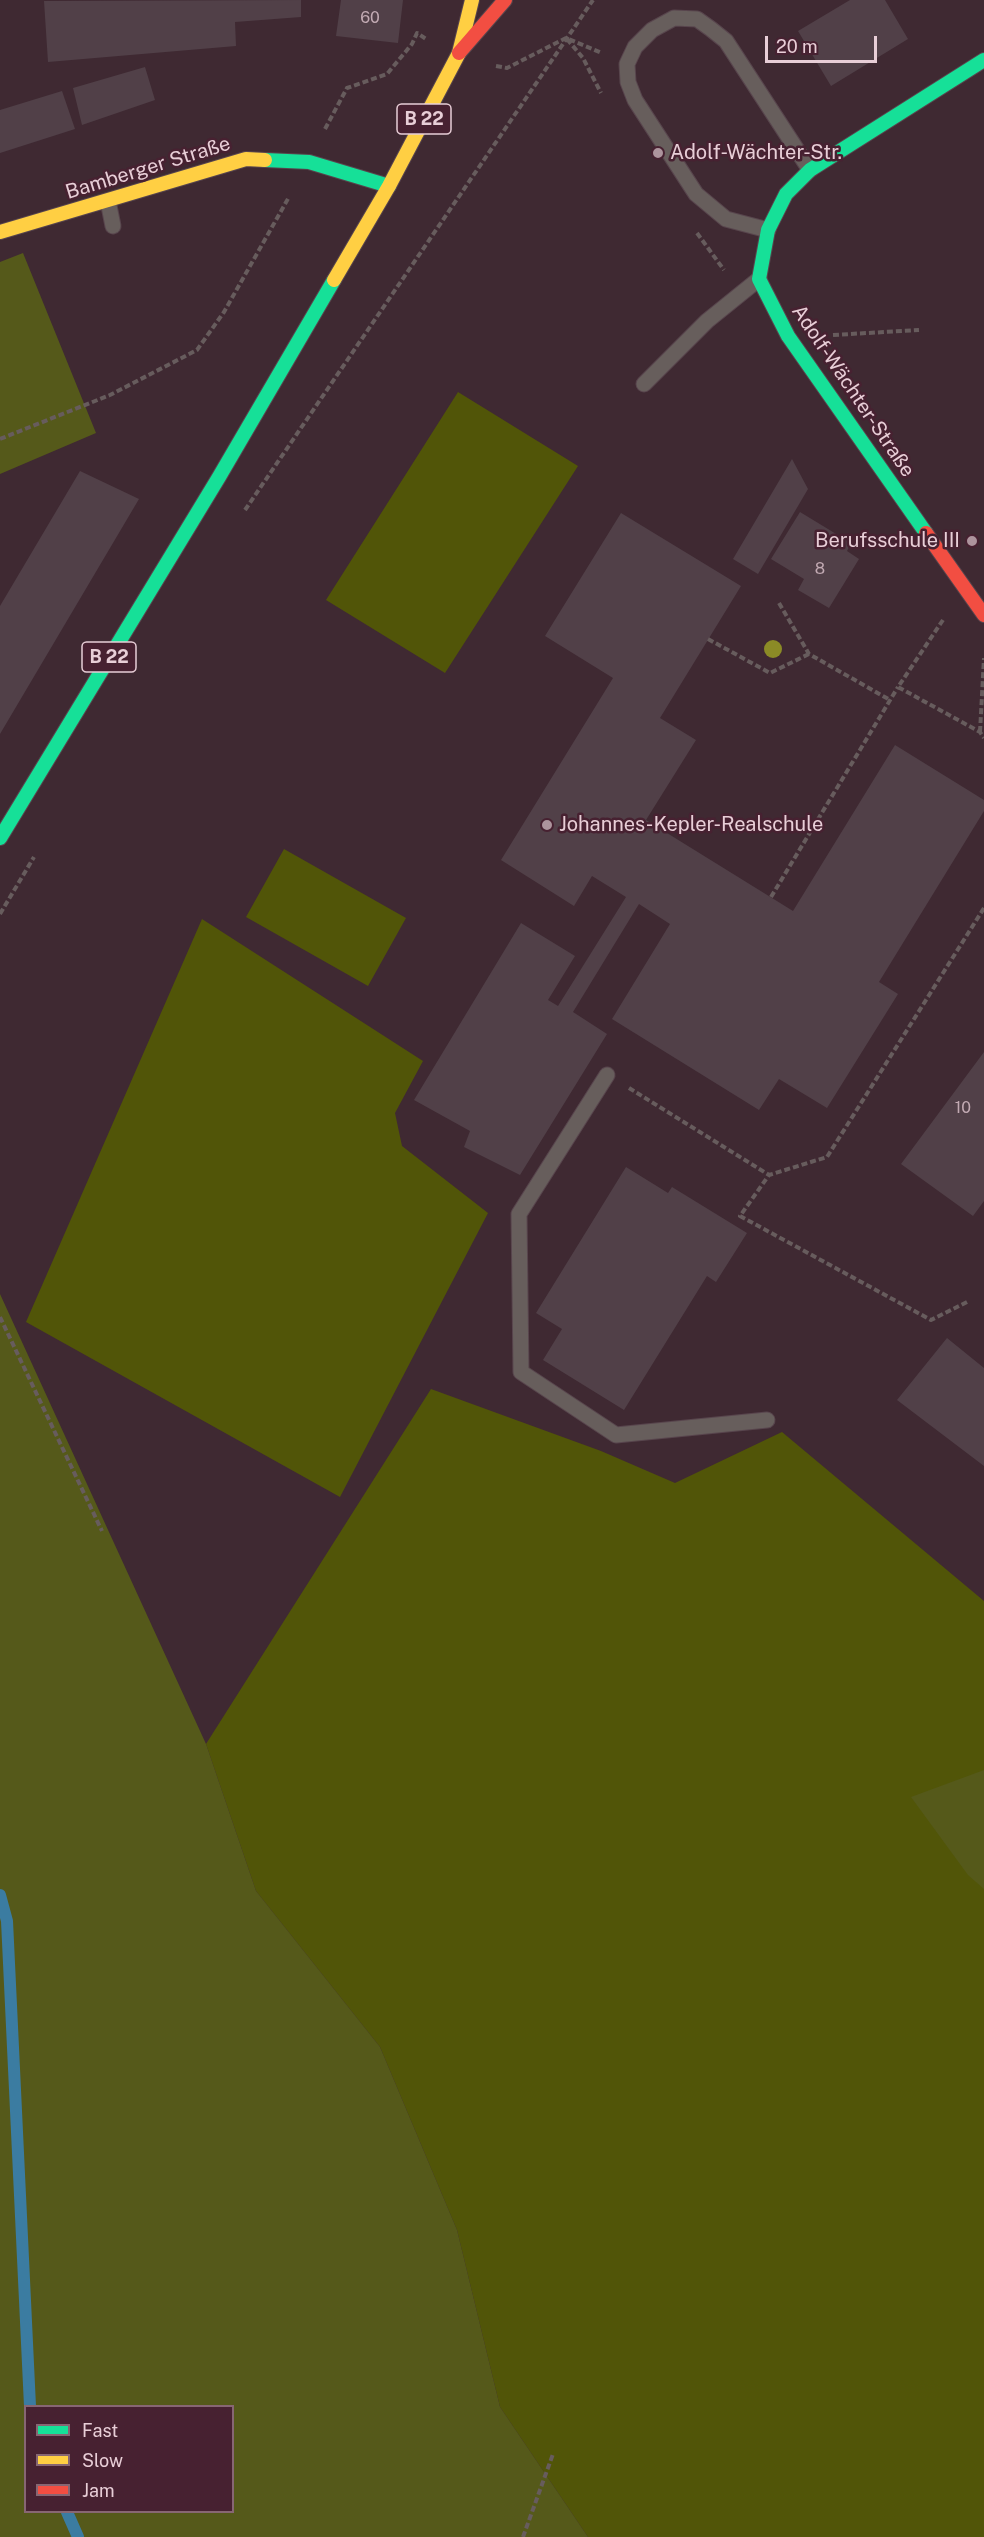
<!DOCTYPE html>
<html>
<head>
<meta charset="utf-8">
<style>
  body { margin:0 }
  #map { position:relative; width:984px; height:2537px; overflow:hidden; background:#3f2932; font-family:"Public Sans",sans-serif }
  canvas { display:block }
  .legend { position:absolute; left:24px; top:2405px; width:210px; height:108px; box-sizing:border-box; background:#472131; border:2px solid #876673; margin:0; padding:8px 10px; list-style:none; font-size:18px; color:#e8ced7 }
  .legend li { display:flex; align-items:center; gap:12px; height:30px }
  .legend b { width:30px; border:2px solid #876673 }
  .scale { position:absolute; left:765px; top:36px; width:112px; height:27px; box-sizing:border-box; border:3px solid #e8ced7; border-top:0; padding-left:8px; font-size:18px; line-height:21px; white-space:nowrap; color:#e8ced7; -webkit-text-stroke:4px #472131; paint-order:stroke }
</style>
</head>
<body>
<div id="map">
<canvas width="984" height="2537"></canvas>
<ul class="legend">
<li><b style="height:8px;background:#16e098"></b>Fast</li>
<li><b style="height:8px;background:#ffcf43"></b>Slow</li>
<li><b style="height:8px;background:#f24e42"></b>Jam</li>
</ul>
<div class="scale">20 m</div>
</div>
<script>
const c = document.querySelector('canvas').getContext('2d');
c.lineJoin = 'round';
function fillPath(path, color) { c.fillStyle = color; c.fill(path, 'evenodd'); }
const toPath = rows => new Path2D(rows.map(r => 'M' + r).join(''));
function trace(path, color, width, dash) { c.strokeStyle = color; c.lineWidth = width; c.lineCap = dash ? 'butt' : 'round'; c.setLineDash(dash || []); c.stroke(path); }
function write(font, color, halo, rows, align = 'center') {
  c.font = font + ' "Public Sans",sans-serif'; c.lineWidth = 5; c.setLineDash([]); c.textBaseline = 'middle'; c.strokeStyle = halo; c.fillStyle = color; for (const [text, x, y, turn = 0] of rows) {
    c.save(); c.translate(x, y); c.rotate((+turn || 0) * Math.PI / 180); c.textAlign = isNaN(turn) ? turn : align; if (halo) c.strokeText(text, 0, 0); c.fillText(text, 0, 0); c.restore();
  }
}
fillPath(toPath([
  [458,392,578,466,445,673,326,600],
  [284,849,406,918,368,986,246,917],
  [202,919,423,1061,395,1113,402,1146,488,1213,340,1497,26,1322],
  [431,1389,601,1451,675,1483,782,1432,984,1601,984,2537,588,2537,500,2407,457,2230,380,2047,256,1891,206,1744]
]), '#515508');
fillPath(toPath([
  [23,253,96,433,0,474,0,262],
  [0,1294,206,1744,256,1891,380,2047,457,2230,500,2407,588,2537,0,2537],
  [26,2406,232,2406,232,2512,26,2512],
  [984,1770,984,1889,968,1875,911,1797]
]), '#55591a');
trace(toPath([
  [0,1895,7,1921,30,2406],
  [67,2512,78,2537]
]), '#3b7ca1', 12);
fillPath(toPath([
  [301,0,301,17,235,22,236,46,48,62,44,1],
  [341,0,403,0,398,43,336,36],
  [850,0,885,0,908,39,831,86,798,31],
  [145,67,155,100,82,125,73,88],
  [62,91,75,129,0,153,0,110],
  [792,459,808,489,758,574,733,559],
  [80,471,139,499,0,734,0,606],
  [800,512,851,543,847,551,859,559,829,608,798,590,804,579,771,559],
  [621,513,741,586,660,718,696,740,646,820,793,911,895,745,984,800,984,811,879,982,898,994,827,1108,779,1079,759,1110,612,1019,670,924,639,904,573,1012,607,1034,520,1175,464,1147,470,1131,414,1100,521,923,575,956,548,1000,558,1006,626,897,592,876,574,906,501,860,613,678,545,636],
  [984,1052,984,1201,973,1216,901,1164],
  [626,1167,668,1193,672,1187,747,1233,716,1282,707,1276,624,1410,543,1360,562,1329,536,1313],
  [947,1338,984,1368,984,1466,897,1400]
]), '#514048');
const lane = toPath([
  [108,201,113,226],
  [768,230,726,219,696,194,635,100,628,82,627,64,635,47,652,30,674,18,697,19,711,29,726,41,810,170],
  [644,384,707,321,759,279],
  [607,1075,519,1214,521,1372,616,1435,767,1420]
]);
const fast = toPath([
  [265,160,309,162,389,186],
  [926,533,788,336,759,279,768,230,786,194,810,170,984,60],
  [0,838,219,477,334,280]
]);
const slow = toPath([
  [0,232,246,159,265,160],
  [334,280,389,186,459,53,472,0]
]);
const jam = toPath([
  [459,53,505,0],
  [926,533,984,615]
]);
trace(lane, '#58454d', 17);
trace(fast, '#58454d', 16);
trace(slow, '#58454d', 16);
trace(jam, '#58454d', 16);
trace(toPath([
  [567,39,583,58,601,93],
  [496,66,507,68,566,38,602,53],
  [325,129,347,88,387,74,412,44,417,33,426,39],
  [697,233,724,270],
  [833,335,919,330],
  [0,439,110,395,197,350,224,312,289,197],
  [245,510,593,0],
  [779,603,809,654,890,700],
  [943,620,898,687,980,732,984,738],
  [708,639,770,673,809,654],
  [980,732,984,658],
  [771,897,898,687],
  [0,914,34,857],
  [629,1088,769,1175],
  [967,1302,931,1320,740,1216,769,1175,827,1157,984,908],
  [0,1317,102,1531],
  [523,2537,553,2454]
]), '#675c5d', 4, [6, 3]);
trace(lane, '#675e5c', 15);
trace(fast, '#16e098', 14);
trace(slow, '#ffcf43', 14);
trace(jam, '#f24e42', 14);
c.fillStyle = '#8b8b26';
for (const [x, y] of [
  [773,649]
]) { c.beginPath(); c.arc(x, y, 9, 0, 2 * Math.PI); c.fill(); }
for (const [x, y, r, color] of [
  [658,153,6,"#ad949d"],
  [972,541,6,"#ad949d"],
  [547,825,6,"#ad949d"]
]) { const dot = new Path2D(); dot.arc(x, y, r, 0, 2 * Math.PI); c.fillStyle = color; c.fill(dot); trace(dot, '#472131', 2); }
write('16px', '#c2aab3', null, [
  ["60",370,18],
  ["8",820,569],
  ["10",963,1108]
]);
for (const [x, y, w] of [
  [424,119,54],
  [109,657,54]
]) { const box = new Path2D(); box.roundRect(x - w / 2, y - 15, w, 30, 4.5); c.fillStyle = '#472131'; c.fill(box); trace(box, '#e8ced7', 1.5); }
write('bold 18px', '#e8ced7', null, [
  ["B 22",424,119],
  ["B 22",109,657]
]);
write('20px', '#e8ced7', '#472131', [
  ["Adolf-Wächter-Str.",670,153],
  ["Berufsschule III",960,541,"right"],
  ["Johannes-Kepler-Realschule",559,825]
], 'left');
write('20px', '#e8ced7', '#472131', [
  ["Bamberger Straße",148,168,-17],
  ["Adolf-Wächter-Straße",853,391,56]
]);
</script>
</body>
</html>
